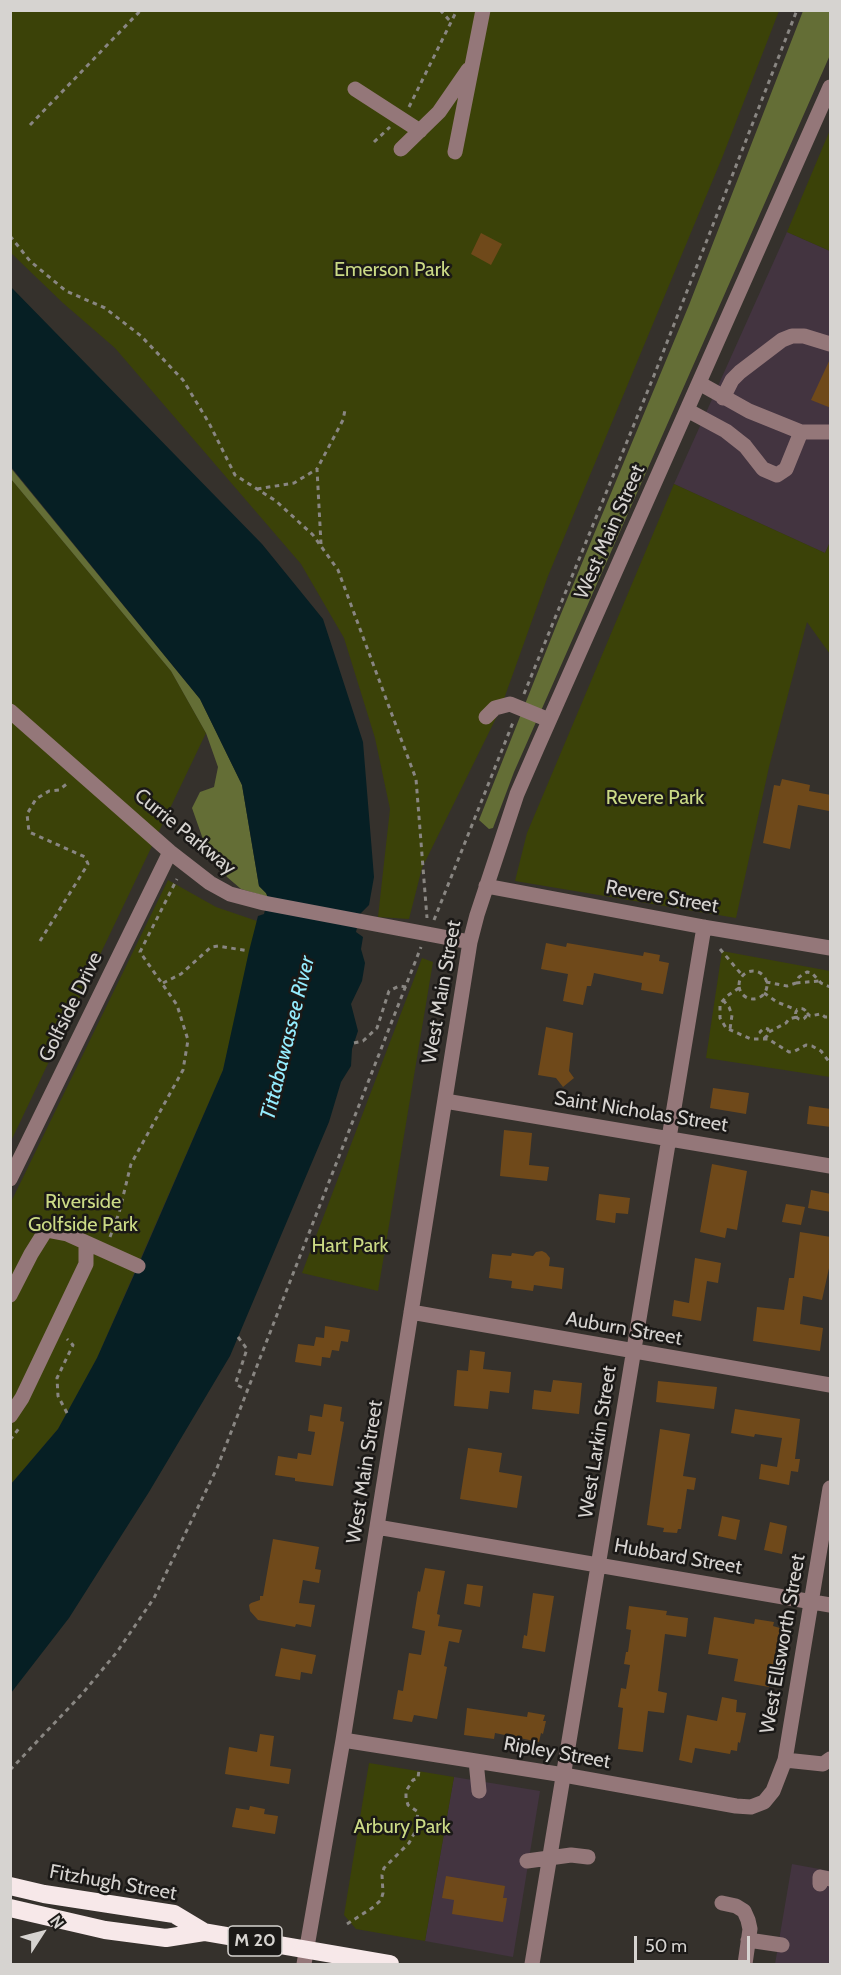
<!DOCTYPE html>
<html>
<head>
<meta charset="utf-8">
<style>
  body { margin:0 }
  #map { position:relative; width:841px; height:1975px; overflow:hidden; background:#35312c; font-family:Cabin,sans-serif }
  canvas { display:block }
  .frame { position:absolute; inset:0; border:12px solid #d6d3d0; pointer-events:none }
  .north { position:absolute; left:12px; top:1903px; width:60px; height:60px; -webkit-text-stroke:4px #1b1917; paint-order:stroke; rotate:54deg; font-size:16px; font-weight:700; line-height:24px; text-align:center; color:#d6d3d0 }
  .north::after { content:''; display:block; margin:auto; width:21px; height:27px; background:#d6d3d0; clip-path:polygon(50% 0,100% 100%,50% 72%,0 100%) }
  .scale { position:absolute; left:634px; top:1936px; width:116px; height:27px; box-sizing:border-box; border:3px solid #d6d3d0; border-top:0; padding-left:8px; font-size:18px; line-height:21px; white-space:nowrap; color:#d6d3d0; -webkit-text-stroke:4px #1b1917; paint-order:stroke }
</style>
</head>
<body>
<div id="map">
<canvas width="841" height="1975"></canvas>
<div class="frame"></div>
<div class="north">N</div>
<div class="scale">50 m</div>
</div>
<script>
const c = document.querySelector('canvas').getContext('2d');
c.lineJoin = 'round';
function fillPath(path, color) { c.fillStyle = color; c.fill(path, 'evenodd'); }
const toPath = rows => new Path2D(rows.map(r => 'M' + r).join(''));
function trace(path, color, width, dash) { c.strokeStyle = color; c.lineWidth = width; c.lineCap = dash ? 'butt' : 'round'; c.setLineDash(dash || []); c.stroke(path); }
function write(font, color, halo, rows, align = 'center') {
  c.font = font + ' Cabin,sans-serif'; c.lineWidth = 5; c.setLineDash([]); c.textBaseline = 'middle'; c.strokeStyle = halo; c.fillStyle = color; for (const [text, x, y, turn = 0] of rows) {
    c.save(); c.translate(x, y); c.rotate((+turn || 0) * Math.PI / 180); c.textAlign = isNaN(turn) ? turn : align; if (halo) c.strokeText(text, 0, 0); c.fillText(text, 0, 0); c.restore();
  }
}
fillPath(toPath([
  [787,232,830,251,830,542,825,553,674,484],
  [454,1777,540,1791,513,1957,425,1941],
  [792,1864,830,1871,830,1964,775,1964]
]), '#433440');
fillPath(toPath([
  [10,11,779,11,722,158,548,576,500,710,422,868,409,919,378,917,390,809,375,738,344,638,301,564,115,348,63,303,11,253],
  [830,130,830,251,787,232],
  [11,479,171,671,206,733,11,1141],
  [674,484,825,553,830,542,830,654,807,622,769,767,736,918,515,881,527,833],
  [168,880,216,907,257,921,223,1070,97,1358,58,1429,11,1484,11,1202],
  [722,951,830,971,830,1077,706,1058],
  [422,958,433,962,378,1291,302,1273],
  [369,1763,454,1777,425,1941,356,1929,344,1915]
]), '#3b4208');
fillPath(toPath([
  [803,11,830,11,830,55,514,772,493,828,489,829,479,820,558,621,689,305],
  [10,467,200,699,242,785,259,886,266,893,268,897,241,889,227,877,205,845,192,808,200,792,214,787,218,767,206,733,171,671,11,479]
]), '#646e36');
fillPath(toPath([
  [11,287,262,544,323,619,363,742,374,877,369,905,360,914,356,932,363,937,361,949,365,963,362,981,351,1004,358,1031,352,1049,351,1066,341,1082,329,1122,230,1356,149,1492,69,1618,11,1693,11,1484,58,1429,97,1358,138,1266,223,1070,249,951,258,916,264,914,268,898,266,893,259,886,242,785,200,699,11,467]
]), '#061f24');
fillPath(toPath([
  [481,233,502,244,491,265,471,254],
  [831,357,831,408,811,400],
  [782,779,810,785,809,791,831,795,829,811,798,805,790,849,763,843,774,785,780,786],
  [546,943,566,947,567,943,643,956,644,952,660,955,659,961,669,963,663,994,641,990,642,983,594,973,591,986,587,986,583,1005,563,1001,568,974,541,969],
  [546,1027,573,1033,569,1071,574,1078,563,1087,556,1078,538,1075],
  [713,1088,749,1093,746,1114,710,1108],
  [809,1106,831,1109,831,1127,807,1124],
  [504,1130,532,1133,529,1165,549,1167,547,1181,500,1176],
  [712,1164,747,1171,737,1230,727,1228,725,1238,700,1232],
  [811,1190,831,1194,831,1212,808,1208],
  [599,1194,630,1198,628,1214,616,1213,615,1223,596,1220],
  [786,1204,805,1207,801,1225,782,1222],
  [800,1232,831,1237,831,1259,822,1300,803,1296,800,1324,823,1328,820,1351,753,1341,757,1307,784,1310,789,1278,794,1278],
  [542,1251,546,1253,550,1258,549,1266,564,1268,562,1289,534,1285,533,1291,511,1288,512,1281,489,1278,492,1254,511,1256,512,1253,533,1256,536,1252],
  [695,1258,721,1263,718,1283,707,1281,701,1321,672,1316,674,1300,689,1303],
  [325,1326,350,1330,348,1342,341,1341,339,1351,332,1350,330,1358,322,1357,321,1366,295,1362,298,1344,314,1346,316,1337,324,1338],
  [470,1350,485,1352,483,1369,511,1372,509,1393,490,1391,488,1409,454,1406,457,1370,468,1371],
  [553,1380,582,1383,579,1414,532,1409,534,1390,551,1392],
  [658,1381,717,1387,714,1409,656,1402],
  [324,1404,342,1407,340,1421,344,1422,333,1486,295,1481,295,1478,275,1475,278,1456,297,1459,298,1453,311,1455,315,1432,308,1431,310,1415,322,1417],
  [735,1409,800,1419,795,1459,800,1459,798,1472,791,1471,789,1485,759,1479,761,1464,777,1467,782,1438,755,1434,754,1437,731,1433],
  [660,1429,690,1434,683,1476,696,1478,694,1490,687,1489,681,1529,678,1529,677,1533,663,1532,664,1528,647,1525],
  [468,1448,502,1453,499,1472,522,1476,517,1508,460,1499],
  [722,1516,740,1520,736,1540,718,1536],
  [770,1522,787,1526,782,1554,764,1550],
  [273,1539,319,1547,315,1569,321,1570,319,1583,303,1580,299,1603,315,1605,311,1627,296,1624,295,1627,258,1620,250,1611,249,1605,251,1603,260,1600,260,1596,263,1596],
  [425,1568,445,1571,437,1614,440,1615,438,1626,462,1630,459,1643,449,1641,444,1666,447,1667,437,1719,414,1715,412,1722,393,1719,398,1690,403,1691,409,1653,421,1655,425,1631,412,1628,418,1591,420,1592],
  [467,1584,483,1586,480,1607,464,1604],
  [533,1593,554,1596,545,1652,522,1648,524,1635,527,1636],
  [629,1606,667,1611,666,1615,688,1618,686,1637,665,1634,658,1691,667,1693,664,1713,648,1711,643,1752,618,1749,623,1708,618,1707,621,1688,626,1689,630,1665,624,1664,626,1652,628,1652,631,1630,626,1629],
  [714,1617,754,1624,755,1619,774,1622,773,1626,780,1628,769,1687,734,1681,738,1659,708,1654],
  [281,1648,316,1655,312,1674,301,1672,300,1680,275,1676],
  [722,1697,737,1700,736,1712,746,1713,740,1743,738,1742,737,1751,731,1750,730,1754,695,1748,692,1763,679,1760,687,1715,717,1721],
  [467,1708,527,1717,528,1712,545,1715,543,1721,546,1721,543,1734,541,1733,539,1742,495,1733,494,1739,464,1735],
  [260,1734,274,1736,270,1766,291,1769,289,1784,225,1774,229,1747,257,1752],
  [250,1806,265,1809,264,1814,278,1816,275,1834,232,1827,236,1808,249,1810],
  [446,1876,505,1886,503,1898,507,1898,503,1922,452,1914,454,1900,442,1898]
]), '#6f491a');
trace(toPath([
  [440,10,451,22],
  [409,107,457,10],
  [30,125,141,10],
  [374,142,390,127],
  [10,236,30,261,66,291,105,308,141,336,183,380,209,423,235,475,276,501,313,535,338,570,416,779,427,918],
  [257,489,294,483,317,469],
  [321,544,317,469,343,420,345,410],
  [524,694,655,373,797,10],
  [434,920,514,720],
  [40,941,88,864,85,857,29,832,27,814,36,799,49,791,59,790,68,783],
  [720,949,742,975],
  '739 985a14 14 0 1 1 28 0a14 14 0 1 1-28 0Z',
  [766,982,787,986,796,983,799,977,807,972,812,973,821,983,830,987],
  [163,983,181,974,211,947,218,946,249,951],
  [796,983,819,981],
  [739,988,727,996,720,1004,720,1018,726,1028,751,1039,768,1039,789,1052,795,1051,806,1045,812,1046,821,1051,830,1063],
  [764,993,777,1002,797,1010],
  [723,1000,729,1007,732,1015,730,1029],
  '795.5 1014a5.5 5.5 0 1 1 11 0a5.5 5.5 0 1 1-11 0Z',
  [807,1013,810,1016,821,1014,825,1017,830,1017],
  [769,1032,786,1023,789,1019,797,1017],
  [765,1039,769,1033,768,1029,765,1028,763,1029,760,1032,765,1037],
  [354,1043,363,1041,377,1028,389,991,399,986,407,987],
  [110,1237,119,1213,131,1164,183,1070,188,1040,177,1005,140,952,177,879],
  [238,1337,247,1349,236,1382,237,1385,247,1390],
  [67,1413,58,1396,57,1378,73,1345,67,1339],
  [10,1440,20,1427],
  [10,1770,82,1694,117,1652,154,1598,217,1468,421,947],
  [347,1924,372,1908,381,1900,383,1893,382,1875,384,1868,409,1843,415,1832,418,1812,408,1805,406,1798,406,1791,413,1780,418,1778,419,1770]
]), '#898682', 3, [4.5, 4.5]);
trace(toPath([
  [355,89,420,131],
  [401,149,439,112,468,70],
  [455,152,483,10],
  [699,383,749,411,801,432,830,432],
  [723,398,732,380,740,372,782,340,792,336,804,336,830,344],
  [687,410,726,431,745,446,763,469,777,475,786,469,801,432],
  [10,711,170,852,210,883,230,894,264,903,470,942],
  [486,717,495,708,510,704,549,720],
  [486,886,704,927,830,948],
  [445,1101,830,1166],
  [10,1179,170,852],
  [10,1295,31,1254,46,1230,67,1234,138,1266],
  [411,1312,830,1385],
  [10,1416,22,1398,86,1264,86,1243],
  [377,1527,830,1605],
  [343,1740,564,1775,736,1806,751,1807,764,1802,773,1791,785,1760,830,1488],
  [785,1760,823,1764,830,1759],
  [476,1761,479,1791],
  [527,1861,571,1855,588,1857],
  [820,1884,820,1877,830,1879],
  [722,1903,736,1906,744,1911,748,1920,750,1929,745,1964],
  [748,1940,782,1945],
  [304,1964,343,1740,470,942,477,915,517,794,537,748,830,87],
  [532,1964,704,927]
]), '#947779', 15);
trace(toPath([
  [10,1886,44,1894,174,1914,204,1932],
  [10,1908,105,1930,166,1938,204,1932,390,1964]
]), '#f7e8e9', 18);
for (const [x, y, w] of [
  [255,1941,54]
]) { const box = new Path2D(); box.roundRect(x - w / 2, y - 15, w, 30, 4.5); c.fillStyle = '#1b1917'; c.fill(box); trace(box, '#d6d3d0', 1.5); }
write('bold 18px', '#d6d3d0', null, [
  ["M 20",255,1941]
]);
write('20px', '#cbda85', '#1b1917', [
  ["Emerson Park",392,270],
  ["Revere Park",655,798],
  ["Riverside",83,1202],
  ["Golfside Park",83,1225],
  ["Hart Park",350,1246],
  ["Arbury Park",402,1827]
]);
write('20px', '#d6d3d0', '#1b1917', [
  ["West Main Street",610,532,-66],
  ["Currie Parkway",185,832,39],
  ["Revere Street",662,897,10],
  ["West Main Street",442,992,-80],
  ["Golfside Drive",71,1007,-64],
  ["Saint Nicholas Street",641,1112,9],
  ["Auburn Street",624,1329,10],
  ["West Larkin Street",598,1442,-81],
  ["West Main Street",365,1472,-81],
  ["Hubbard Street",678,1557,10],
  ["West Ellsworth Street",783,1644,-80],
  ["Ripley Street",557,1753,10],
  ["Fitzhugh Street",113,1883,10]
]);
write('italic 21px', '#95edff', '#1b1917', [
  ["Tittabawassee River",288,1038,-76]
]);
</script>
</body>
</html>
